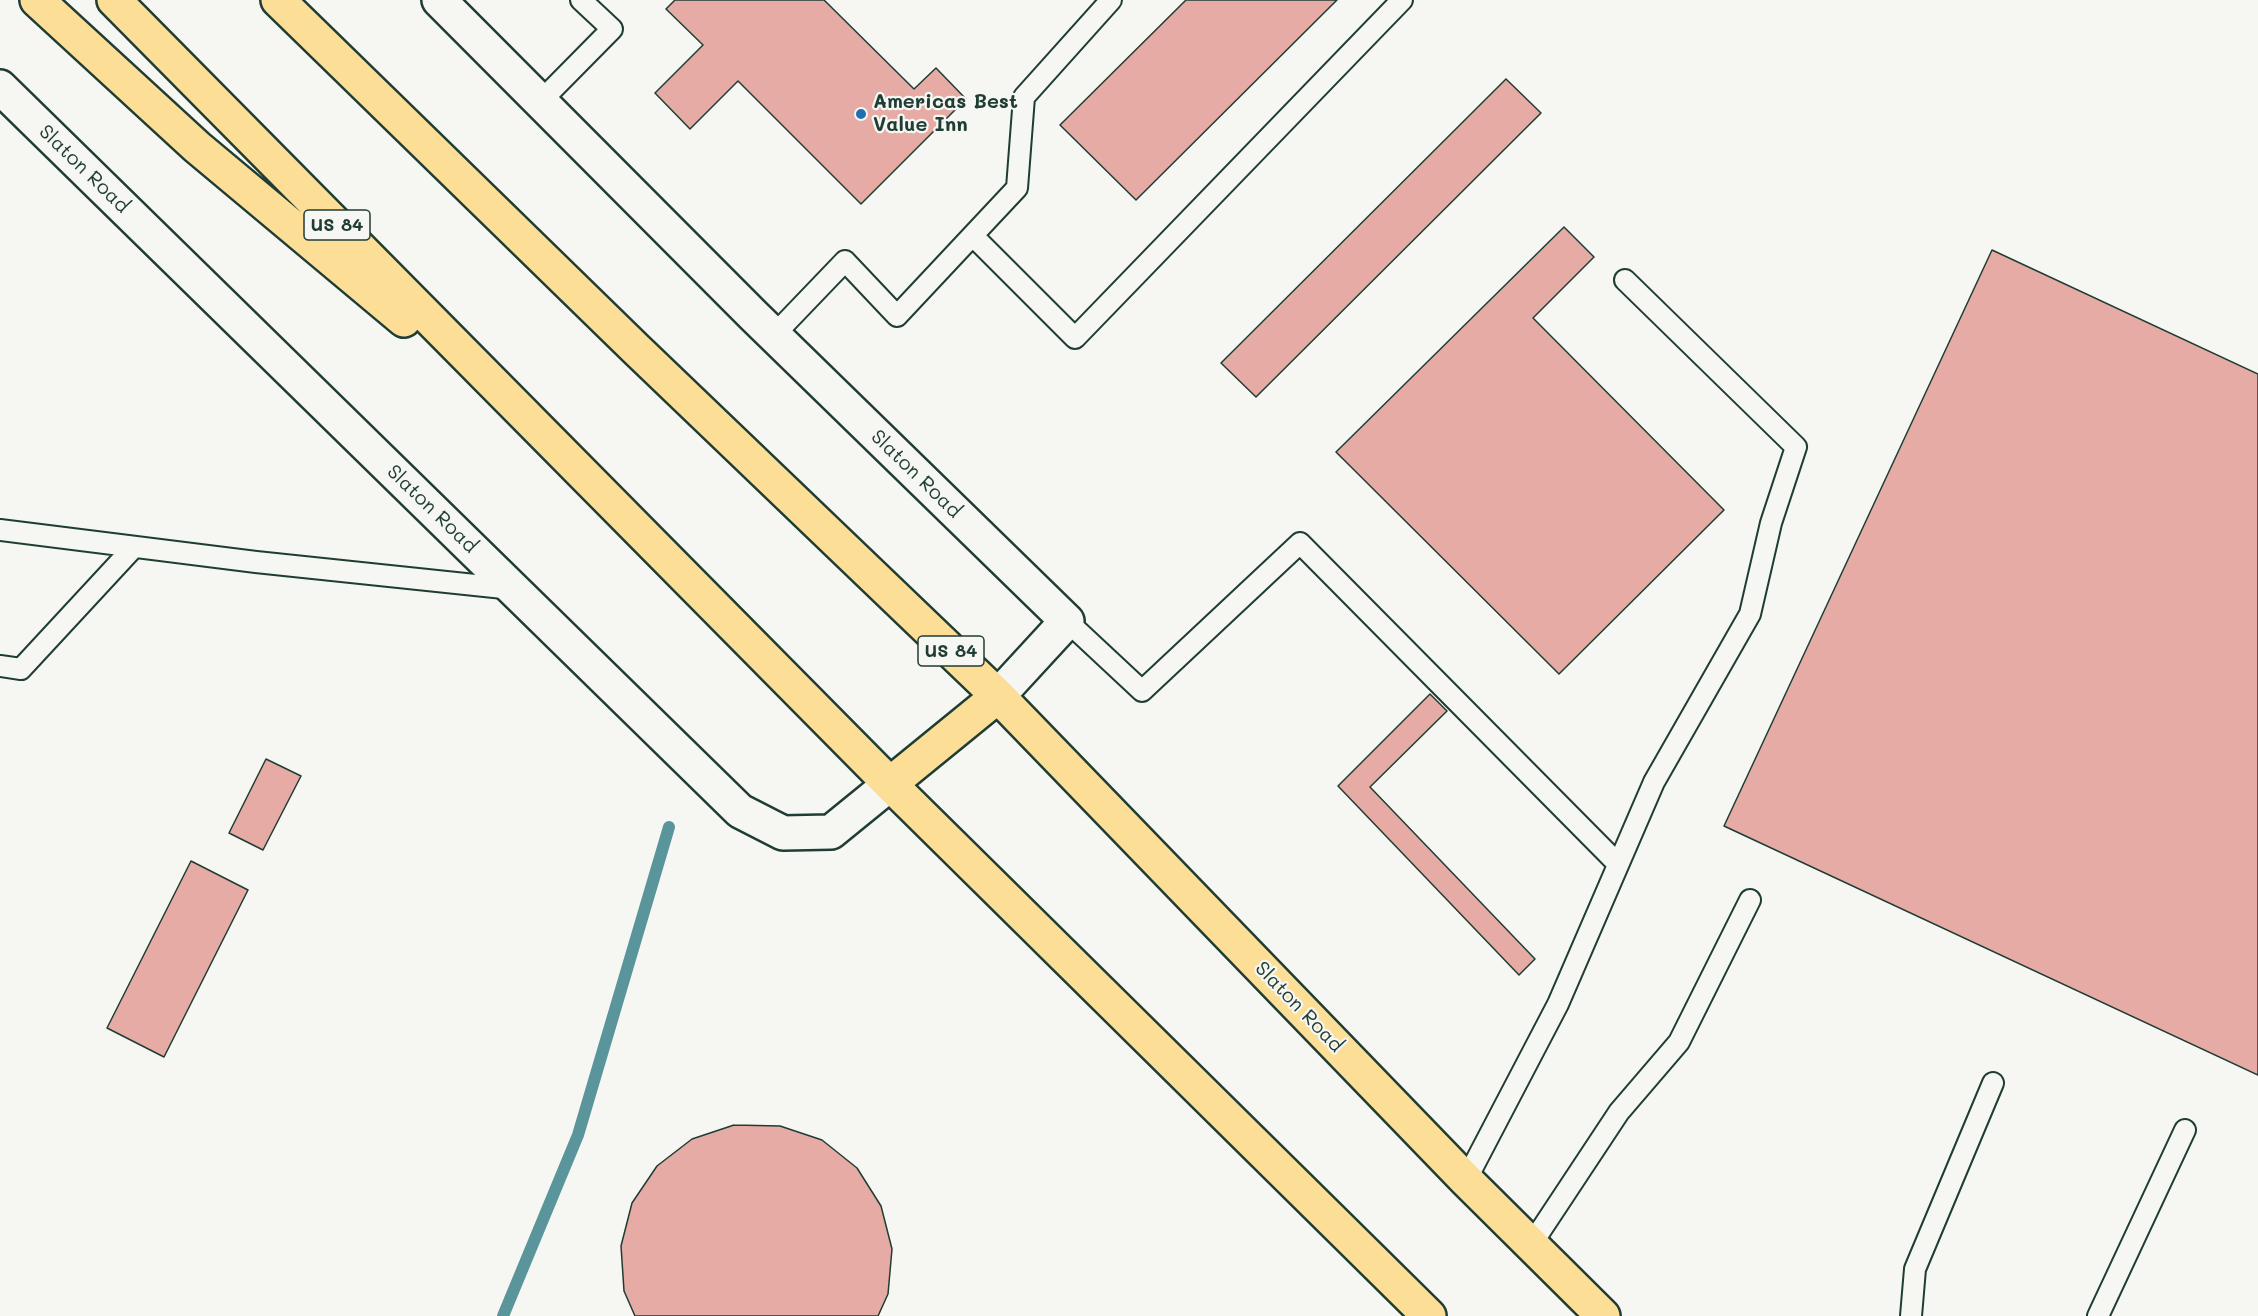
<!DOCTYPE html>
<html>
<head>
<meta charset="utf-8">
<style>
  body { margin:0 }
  canvas { display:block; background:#f6f6f2 }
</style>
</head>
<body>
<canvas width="2258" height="1316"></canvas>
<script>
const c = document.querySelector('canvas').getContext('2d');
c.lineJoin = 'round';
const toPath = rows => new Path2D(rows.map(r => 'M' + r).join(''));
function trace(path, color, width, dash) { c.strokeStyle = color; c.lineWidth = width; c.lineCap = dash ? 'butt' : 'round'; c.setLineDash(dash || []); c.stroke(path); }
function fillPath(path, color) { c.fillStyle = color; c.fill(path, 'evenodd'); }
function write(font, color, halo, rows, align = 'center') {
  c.font = font + ' Mali,sans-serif'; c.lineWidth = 4.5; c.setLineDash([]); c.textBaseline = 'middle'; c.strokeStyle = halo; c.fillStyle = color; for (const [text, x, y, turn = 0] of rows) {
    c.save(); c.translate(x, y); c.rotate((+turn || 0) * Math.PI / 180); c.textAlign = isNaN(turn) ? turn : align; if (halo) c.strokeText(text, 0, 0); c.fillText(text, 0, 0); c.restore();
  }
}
trace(toPath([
  [503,1316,578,1135,669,827]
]), '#5a959b', 12);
const building = toPath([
  [675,0,824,0,914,89,936,68,966,99,861,204,738,81,690,129,655,93,703,45,666,9,675,0],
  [1186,0,1337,0,1136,200,1060,125,1186,0],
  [1506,79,1541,113,1256,397,1221,363,1506,79],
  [1564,227,1594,257,1533,318,1724,510,1559,674,1336,452,1564,227],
  [1992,250,2258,374,2258,1075,1724,826,1992,250],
  [1430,694,1447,711,1370,787,1535,959,1519,975,1338,786,1430,694],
  [266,759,301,776,263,850,229,833,266,759],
  [191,861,248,890,164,1057,107,1028,191,861],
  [734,1125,780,1126,822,1140,857,1168,881,1206,892,1249,888,1294,878,1316,635,1316,624,1291,621,1246,632,1203,657,1166,692,1139,734,1125]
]);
fillPath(building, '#e6aba5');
trace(building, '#1f3d34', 1.5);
const service = toPath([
  [540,102,612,29,581,0],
  [973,236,1075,338,1402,0],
  [774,335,845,261,897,316,1017,188,1024,97,1111,0],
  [0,530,256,562,513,589],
  [1067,621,1142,691,1300,543,1618,864],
  [0,666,21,669,134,547],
  [1466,1180,1558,1004,1654,782,1750,614,1771,523,1796,447,1625,280],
  [1531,1245,1619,1112,1679,1042,1750,900],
  [1911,1316,1915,1269,1993,1083],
  [2098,1316,2185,1130]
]);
const minor = toPath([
  [439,0,754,316,1067,621,998,696],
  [0,87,740,811,783,833,831,832,890,784]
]);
const trunk = toPath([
  [37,0,197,147,404,320],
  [114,0,890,784,1429,1316],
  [278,0,636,349,998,696,1466,1180,1603,1316],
  [890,784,998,696]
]);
trace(service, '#1f3d34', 24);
trace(minor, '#1f3d34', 38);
trace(trunk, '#1f3d34', 38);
trace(service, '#f6f6f2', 20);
trace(minor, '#f6f6f2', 33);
trace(trunk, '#fcde96', 33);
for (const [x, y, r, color] of [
  [861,114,6,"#1f6fb2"]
]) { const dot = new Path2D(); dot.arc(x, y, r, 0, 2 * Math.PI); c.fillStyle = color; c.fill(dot); trace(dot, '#f6f6f2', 2); }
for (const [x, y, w] of [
  [337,225,66],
  [951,651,66]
]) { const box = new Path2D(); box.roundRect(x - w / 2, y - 15, w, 30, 4.5); c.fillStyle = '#f6f6f2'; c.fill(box); trace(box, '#1f3d34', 1.5); }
write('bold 18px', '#1f3d34', null, [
  ["US 84",337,225],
  ["US 84",951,651]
]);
write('bold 20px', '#1f3d34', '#f6f6f2', [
  ["Americas Best",873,102],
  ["Value Inn",873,125]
], 'left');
write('20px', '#1f3d34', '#f6f6f2', [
  ["Slaton Road",84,169,44],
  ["Slaton Road",916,474,44],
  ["Slaton Road",432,509,44],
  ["Slaton Road",1299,1007,46]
]);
</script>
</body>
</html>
